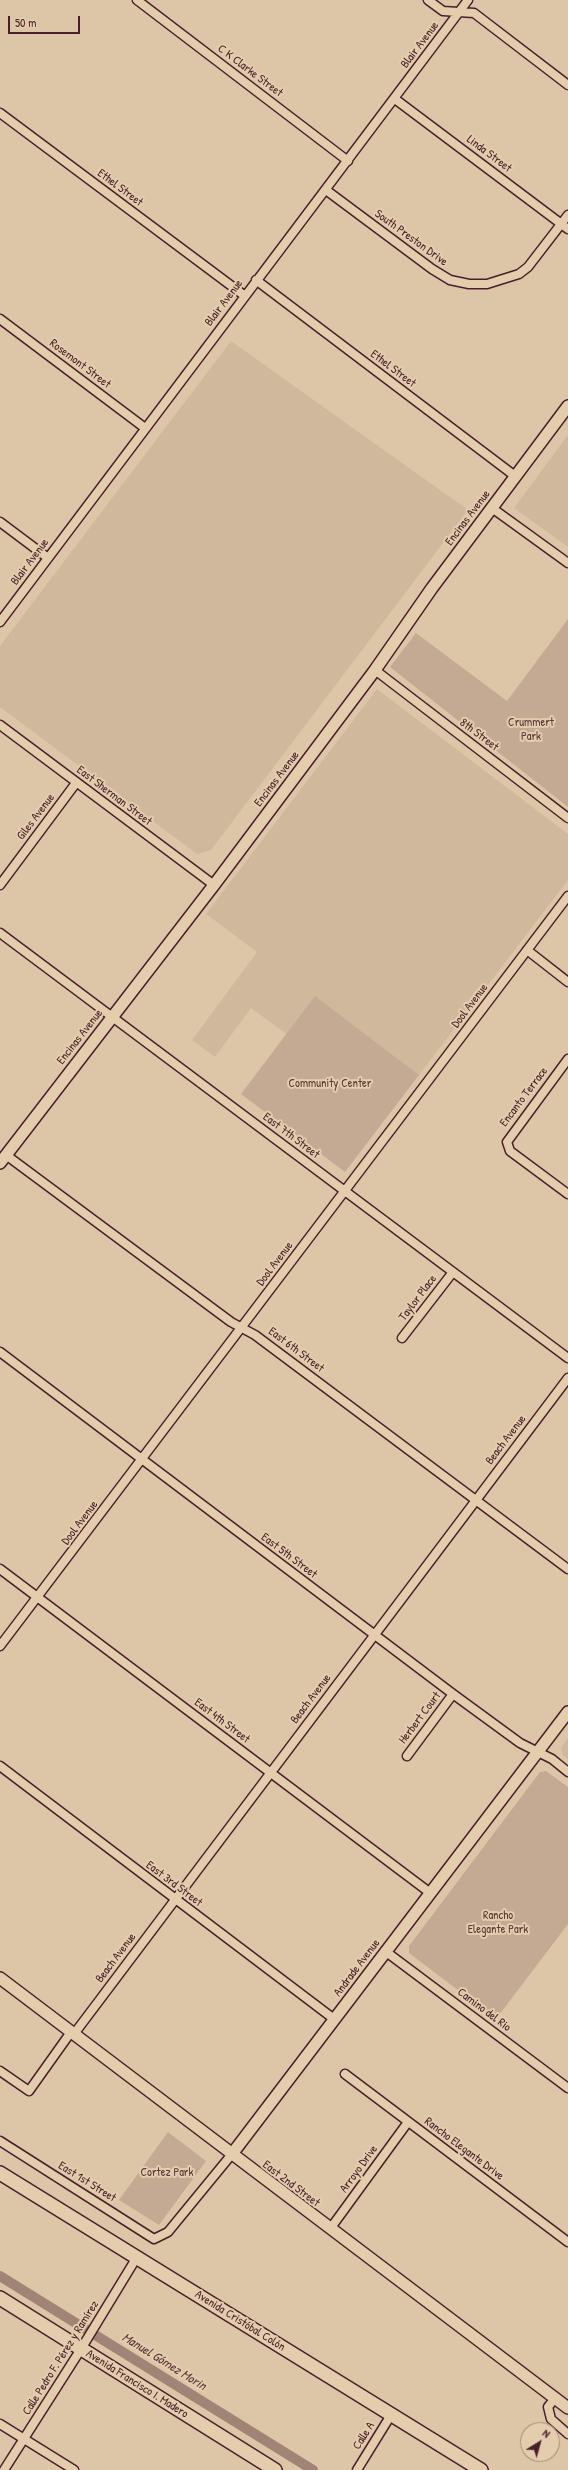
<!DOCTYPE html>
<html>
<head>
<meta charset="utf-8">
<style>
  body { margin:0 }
  #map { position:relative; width:568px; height:2470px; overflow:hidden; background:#ddc6a7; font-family:"Patrick Hand",sans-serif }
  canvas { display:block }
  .north { position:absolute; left:520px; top:2422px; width:40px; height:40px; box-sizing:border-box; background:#e3cdac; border:1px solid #a68778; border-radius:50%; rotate:37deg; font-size:11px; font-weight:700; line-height:16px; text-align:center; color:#4a1f2b }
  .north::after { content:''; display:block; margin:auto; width:14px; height:18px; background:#4a1f2b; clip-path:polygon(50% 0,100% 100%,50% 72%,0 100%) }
  .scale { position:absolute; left:8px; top:16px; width:72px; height:18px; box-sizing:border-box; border:2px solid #4a1f2b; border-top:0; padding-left:5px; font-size:12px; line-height:14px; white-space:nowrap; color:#4a1f2b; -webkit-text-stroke:3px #e3cdac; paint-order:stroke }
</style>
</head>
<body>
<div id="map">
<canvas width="568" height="2470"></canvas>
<div class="north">N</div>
<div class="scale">50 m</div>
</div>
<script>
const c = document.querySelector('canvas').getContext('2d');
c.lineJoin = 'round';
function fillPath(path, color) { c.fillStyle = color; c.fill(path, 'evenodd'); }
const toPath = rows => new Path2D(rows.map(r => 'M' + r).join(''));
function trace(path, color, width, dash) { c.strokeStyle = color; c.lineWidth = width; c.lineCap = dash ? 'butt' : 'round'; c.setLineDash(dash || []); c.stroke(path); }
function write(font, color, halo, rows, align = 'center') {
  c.font = font + ' "Patrick Hand",sans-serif'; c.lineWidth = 4; c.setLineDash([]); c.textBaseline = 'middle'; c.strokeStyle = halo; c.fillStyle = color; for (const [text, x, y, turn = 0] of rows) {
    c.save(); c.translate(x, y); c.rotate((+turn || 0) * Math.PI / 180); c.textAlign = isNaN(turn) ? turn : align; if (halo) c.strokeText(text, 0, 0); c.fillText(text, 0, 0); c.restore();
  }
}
fillPath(toPath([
  [231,341,468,510,211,850,197,854,0,707,0,646],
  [568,435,568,547,514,508],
  [377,689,568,834,568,880,419,1075,317,998,289,1036,251,1008,215,1057,192,1040,257,952,206,914],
  [568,1738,568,1759,563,1755,561,1748]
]), '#d0b89c');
fillPath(toPath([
  [568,619,568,807,390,667,416,633,507,701],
  [315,996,419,1075,345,1172,241,1094],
  [546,1771,568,1787,568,1924,496,2019,409,1953,409,1946,540,1772],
  [168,2132,206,2161,159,2225,119,2200]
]), '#c4aa92');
trace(toPath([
  [0,2276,313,2470]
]), '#a28476', 10);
const minor = toPath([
  [137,0,348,161],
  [428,0,443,11,474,13,568,85],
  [395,99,568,229],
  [0,113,245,296],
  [326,190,432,269,450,280,469,284,487,284,519,274,528,267,568,215],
  [256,280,515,476],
  [0,319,145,428],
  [492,508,568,563],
  [0,522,48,558],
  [0,622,468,0],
  [375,670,568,818],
  [0,725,214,885],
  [0,885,76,783],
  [0,933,568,1358],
  [527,950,568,982],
  [568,1059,507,1142,510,1151,568,1194],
  [6,1155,231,1322,255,1335,568,1569],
  [402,1338,453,1272],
  [0,1352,453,1694,520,1743,552,1759,568,1772],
  [0,1569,429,1892],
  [0,1646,568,896],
  [407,1756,453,1694],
  [0,1766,334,2019],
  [385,1951,568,2088],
  [74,2034,568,1378],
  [0,2071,29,2091,71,2032],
  [345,2074,568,2242],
  [0,2141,154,2239,168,2232,232,2154],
  [330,2229,408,2122],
  [555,2398,548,2407,551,2419,568,2434],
  [0,2424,74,2470],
  [4,2470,81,2349,137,2257],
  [357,2470,391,2415]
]);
const tertiary = toPath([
  [0,1163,214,885,375,670,432,588,568,406],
  [0,1978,568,2408],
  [232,2154,568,1712]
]);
const primary = toPath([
  [0,2173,481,2470],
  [0,2298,275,2470]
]);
trace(minor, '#4a1f2b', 11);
trace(tertiary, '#4a1f2b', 14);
trace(primary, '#4a1f2b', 16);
trace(minor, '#e3cdac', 8);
trace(tertiary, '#e3cdac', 11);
trace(primary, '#e3cdac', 13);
write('12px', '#4a1f2b', '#e3cdac', [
  ["Blair Avenue",420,45,-53],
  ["C K Clarke Street",250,71,37],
  ["Linda Street",489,154,37],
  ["Ethel Street",120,188,37],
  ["South Preston Drive",411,238,36],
  ["Blair Avenue",224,303,-53],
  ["Rosemont Street",80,364,37],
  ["Ethel Street",393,369,37],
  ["Encinas Avenue",468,518,-53],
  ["Blair Avenue",30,562,-53],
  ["8th Street",479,735,37],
  ["Encinas Avenue",277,779,-53],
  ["East Sherman Street",114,796,37],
  ["Giles Avenue",36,817,-53],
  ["Dool Avenue",470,1006,-53],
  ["Encinas Avenue",80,1037,-52],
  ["Encanto Terrace",524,1097,-53],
  ["East 7th Street",291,1136,37],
  ["Dool Avenue",275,1264,-53],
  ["Taylor Place",418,1298,-53],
  ["East 6th Street",296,1350,37],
  ["Beach Avenue",506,1440,-53],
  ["Dool Avenue",80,1523,-53],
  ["East 5th Street",289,1556,37],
  ["Beach Avenue",311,1699,-53],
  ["Herbert Court",420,1718,-53],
  ["East 4th Street",222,1721,37],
  ["East 3rd Street",174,1884,37],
  ["Beach Avenue",116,1958,-53],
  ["Andrade Avenue",357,1968,-53],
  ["Camino del Rio",484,2010,37],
  ["Rancho Elegante Drive",464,2149,37],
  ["Arroyo Drive",359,2169,-54],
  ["East 1st Street",87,2182,32],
  ["East 2nd Street",291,2184,37],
  ["Avenida Cristóbal Colón",240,2321,32],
  ["Calle Pedro F. Pérez y Ramírez",61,2358,-58],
  ["Avenida Francisco I. Madero",137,2384,32],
  ["Calle A",364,2436,-58]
]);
write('12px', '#5c343a', '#e3cdac', [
  ["Crummert",531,723],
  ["Park",531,737],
  ["Community Center",330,1084],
  ["Rancho",498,1916],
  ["Elegante Park",498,1930],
  ["Cortez Park",167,2173]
]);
write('italic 13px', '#5c333a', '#e3cdac', [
  ["Manuel Gómez Morin",164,2362,32]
]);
</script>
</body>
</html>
